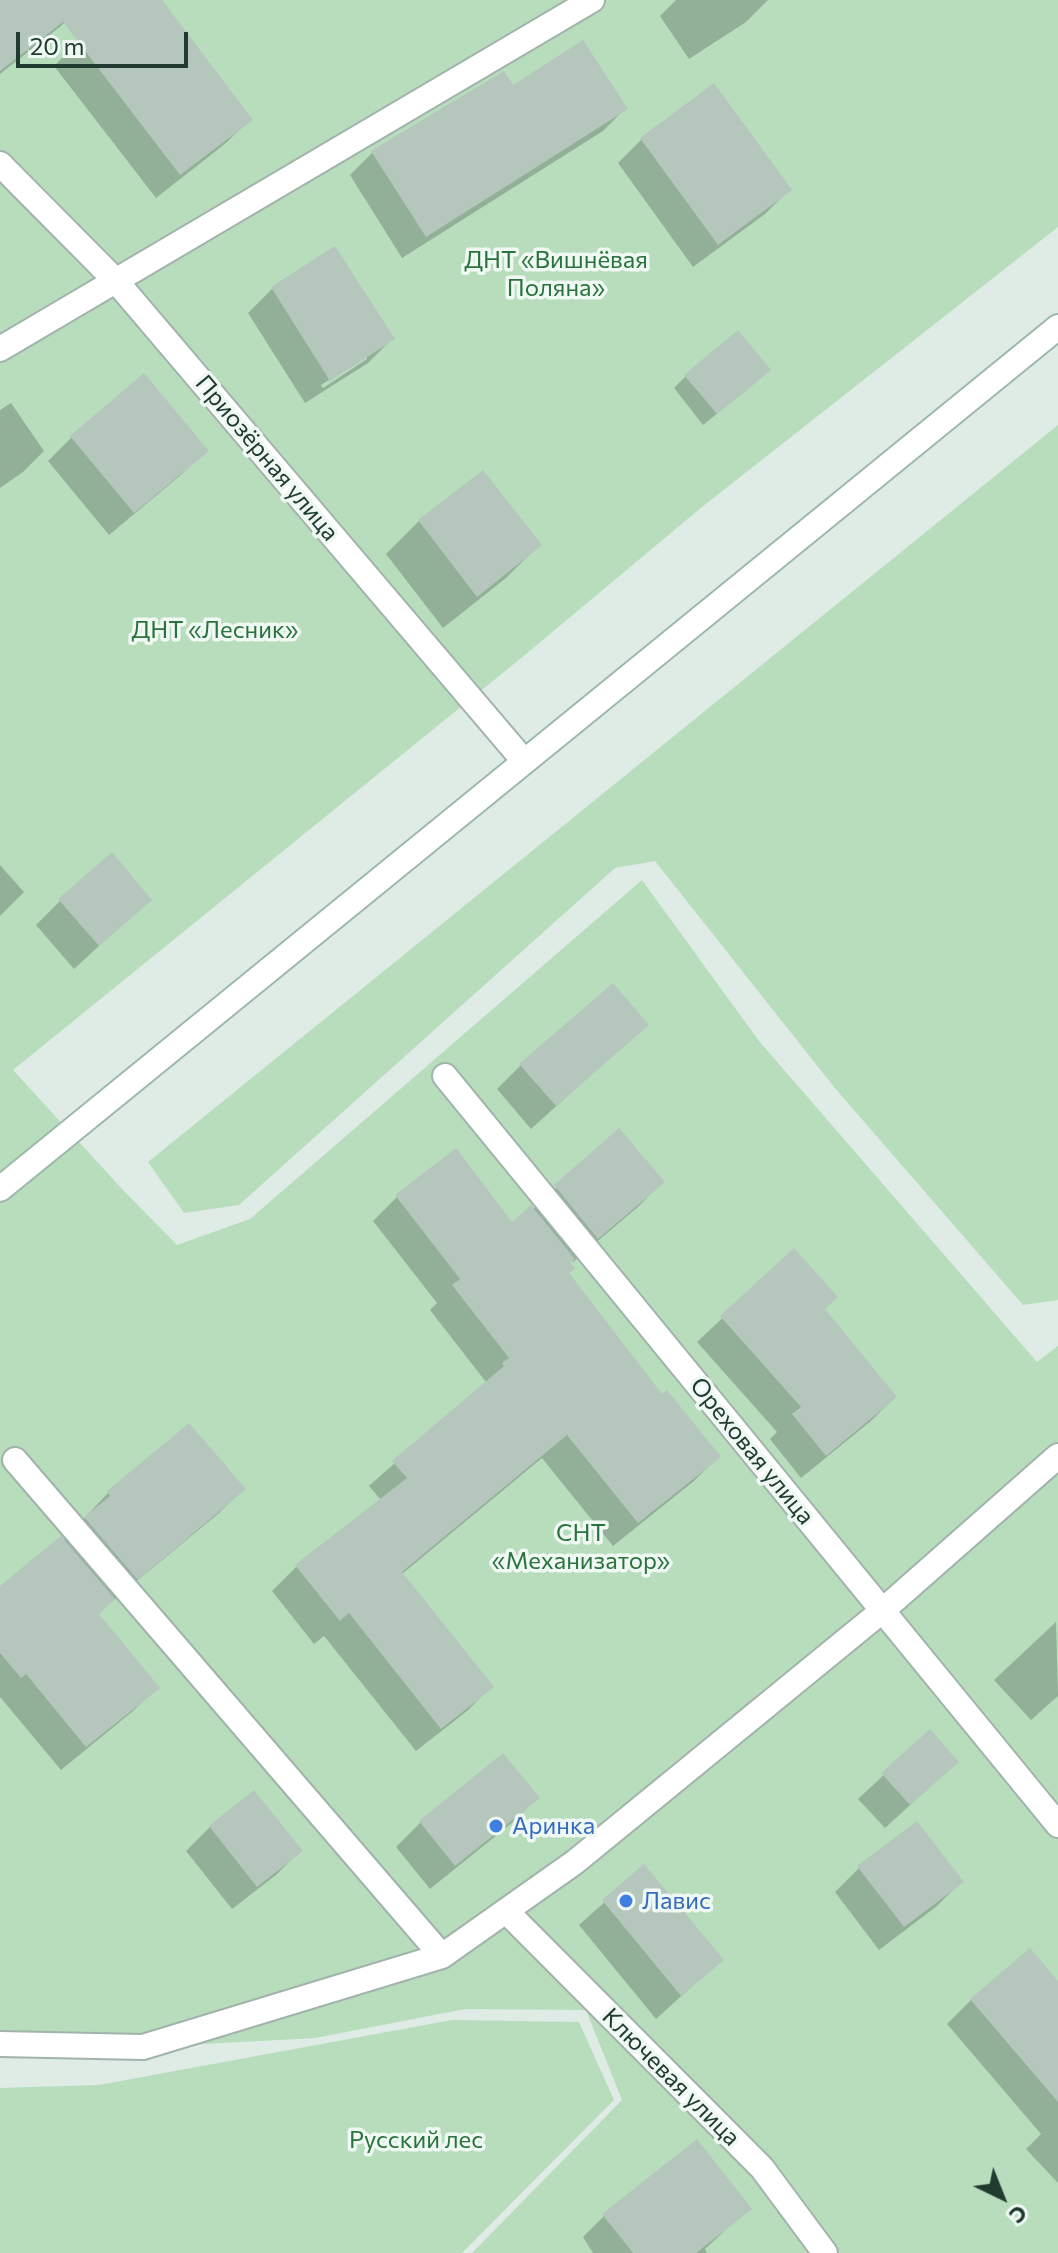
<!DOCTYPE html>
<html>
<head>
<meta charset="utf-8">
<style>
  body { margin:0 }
  #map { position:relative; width:1058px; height:2253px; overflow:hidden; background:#dfebe5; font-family:Commissioner,sans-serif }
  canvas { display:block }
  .north { position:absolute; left:962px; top:2157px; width:80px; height:80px; -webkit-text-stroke:6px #f0f8f3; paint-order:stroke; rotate:137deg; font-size:22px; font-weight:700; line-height:32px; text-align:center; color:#203c31 }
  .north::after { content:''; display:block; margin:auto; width:28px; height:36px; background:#203c31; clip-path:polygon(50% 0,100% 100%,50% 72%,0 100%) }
  .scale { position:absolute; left:16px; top:32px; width:172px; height:36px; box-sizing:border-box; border:4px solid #203c31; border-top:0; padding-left:10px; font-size:24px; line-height:28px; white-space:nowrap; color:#203c31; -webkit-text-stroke:6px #f0f8f3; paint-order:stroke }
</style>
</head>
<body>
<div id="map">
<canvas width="1058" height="2253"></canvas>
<div class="north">С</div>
<div class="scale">20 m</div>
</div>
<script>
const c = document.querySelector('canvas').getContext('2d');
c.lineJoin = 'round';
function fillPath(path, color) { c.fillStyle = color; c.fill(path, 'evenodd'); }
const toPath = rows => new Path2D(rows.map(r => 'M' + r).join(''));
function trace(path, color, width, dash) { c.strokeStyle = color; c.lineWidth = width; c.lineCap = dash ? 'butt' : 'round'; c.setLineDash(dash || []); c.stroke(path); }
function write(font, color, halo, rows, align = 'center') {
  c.font = font + ' Commissioner,sans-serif'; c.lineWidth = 7; c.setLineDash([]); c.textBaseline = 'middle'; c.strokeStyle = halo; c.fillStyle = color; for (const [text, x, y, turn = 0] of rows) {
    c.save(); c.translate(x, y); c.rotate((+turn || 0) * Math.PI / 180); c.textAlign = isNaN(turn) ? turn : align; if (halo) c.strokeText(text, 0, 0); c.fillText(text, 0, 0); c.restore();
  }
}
fillPath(toPath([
  [0,0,1058,0,1058,227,702,507,520,659,13,1070,123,1190,177,1245,250,1219,642,880,759,1041,1037,1362,1058,1346,1058,2253,472,2253,622,2100,586,2010,465,2009,315,2038,0,2055],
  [1058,425,1058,1300,1023,1305,834,1087,655,861,615,868,239,1205,184,1213,148,1162],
  [452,2020,579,2022,614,2100,462,2253,0,2253,0,2088,99,2085]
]), '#b7ddbd');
fillPath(toPath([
  [0,0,84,0,85,2,61,26,0,74],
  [133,0,160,0,250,119,226,143,156,198,54,66,78,42],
  [676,0,768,0,746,22,689,59,660,16],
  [513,88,625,109,603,131,402,258,350,175,372,153],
  [642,139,789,190,765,214,693,267,618,163],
  [334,249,392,339,368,363,305,403,248,313,272,289],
  [367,355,367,359,323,388,321,385],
  [686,376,756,382,703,425,674,388],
  [11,403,44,451,23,472,0,488,0,410],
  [72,437,206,450,182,474,109,535,48,461],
  [419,521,539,545,506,578,443,628,386,554],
  [0,865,24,892,0,916],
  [150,899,74,969,36,925,60,901],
  [646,1025,531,1129,497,1089,521,1065],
  [619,1131,662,1182,639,1206,573,1262,571,1260,568,1263,567,1274,662,1397,718,1457,694,1481,613,1546,542,1458,402,1574,491,1687,467,1711,416,1751,324,1636,314,1644,272,1591,296,1567,381,1500,369,1486,486,1382,430,1310,437,1303,373,1221,397,1197,512,1225,532,1210],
  [794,1251,823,1309,895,1397,871,1421,801,1478,770,1439,777,1432,697,1342],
  [243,1489,219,1513,97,1614,157,1687,133,1711,61,1770,0,1697,0,1588,63,1541,108,1493],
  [1056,1622,1058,1696,1031,1720,994,1680],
  [930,1732,957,1762,885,1828,858,1799],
  [503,1756,537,1798,513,1822,430,1889,396,1847,420,1823],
  [254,1793,300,1851,276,1875,232,1909,186,1851,210,1827],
  [644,1867,721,1960,656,2019,579,1925],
  [859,1868,961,1882,937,1906,879,1950,835,1892],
  [1058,1984,1058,2183,1026,2149,1041,2134,947,2024,971,2000],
  [749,2208,705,2249,707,2253,593,2253,583,2237,607,2213]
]), '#0003');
fillPath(toPath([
  [0,0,162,0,253,120,180,175,63,22,0,71],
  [583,40,628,109,426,237,371,151,504,71,513,85],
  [714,83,792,190,718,245,640,138],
  [335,246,395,339,330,381,271,287],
  [738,330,771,370,717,414,684,375],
  [144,373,209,451,134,513,70,436],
  [483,470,542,545,477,597,418,520],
  [112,852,152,900,99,946,58,899],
  [613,983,649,1025,556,1106,519,1064],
  [619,1128,665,1182,598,1239,554,1185],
  [456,1148,512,1222,531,1205,575,1259,570,1263,575,1269,569,1273,662,1394,667,1390,721,1457,638,1523,567,1435,402,1572,494,1687,441,1729,349,1613,340,1621,295,1565,407,1478,392,1461,504,1366,502,1363,509,1358,452,1285,460,1279,395,1195],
  [794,1248,838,1297,825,1309,897,1397,826,1456,792,1414,801,1407,720,1316],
  [189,1423,246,1489,138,1580,84,1517,110,1496,107,1491],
  [61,1536,115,1599,99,1614,160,1688,86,1747,26,1674,21,1678,0,1653,0,1586],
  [930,1729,959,1762,910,1805,881,1773],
  [503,1753,540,1798,455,1866,419,1821],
  [254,1790,303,1851,257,1887,209,1826],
  [917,1821,964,1882,904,1927,857,1866],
  [644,1864,724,1960,681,1996,602,1900],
  [1030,1948,1058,1981,1058,2102,970,1999],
  [697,2139,752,2209,696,2253,633,2253,602,2214]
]), '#b5c6bd');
const street = toPath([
  [0,164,116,281,524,761],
  [0,349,592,0],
  [445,1076,1058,1825],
  [15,1460,442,1956],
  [506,1911,762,2168,825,2253],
  [0,2044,143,2047,442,1956,575,1862,882,1611,1058,1456]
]);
const secondary = toPath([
  [0,1189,1058,327]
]);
trace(street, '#a2b3ab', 28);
trace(secondary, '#9eb7ab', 28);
trace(street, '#fff', 24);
trace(secondary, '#fff', 24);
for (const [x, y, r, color] of [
  [496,1826,8,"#3f7fe0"],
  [626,1901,8,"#3f7fe0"]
]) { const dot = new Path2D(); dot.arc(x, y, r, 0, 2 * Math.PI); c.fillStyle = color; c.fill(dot); trace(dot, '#f0f8f3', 3); }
write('24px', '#29743e', '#f0f8f3', [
  ["ДНТ «Вишнёвая",556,260],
  ["Поляна»",556,288],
  ["ДНТ «Лесник»",215,630],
  ["СНТ",581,1533],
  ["«Механизатор»",581,1561],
  ["Русский лес",416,2140]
]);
write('24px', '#203c31', '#f0f8f3', [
  ["Приозёрная улица",267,458,50],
  ["Ореховая улица",752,1451,51],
  ["Ключевая улица",671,2077,45]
]);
write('24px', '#366cbe', '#f0f8f3', [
  ["Аринка",512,1826],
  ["Лавис",642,1901]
], 'left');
</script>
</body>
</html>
